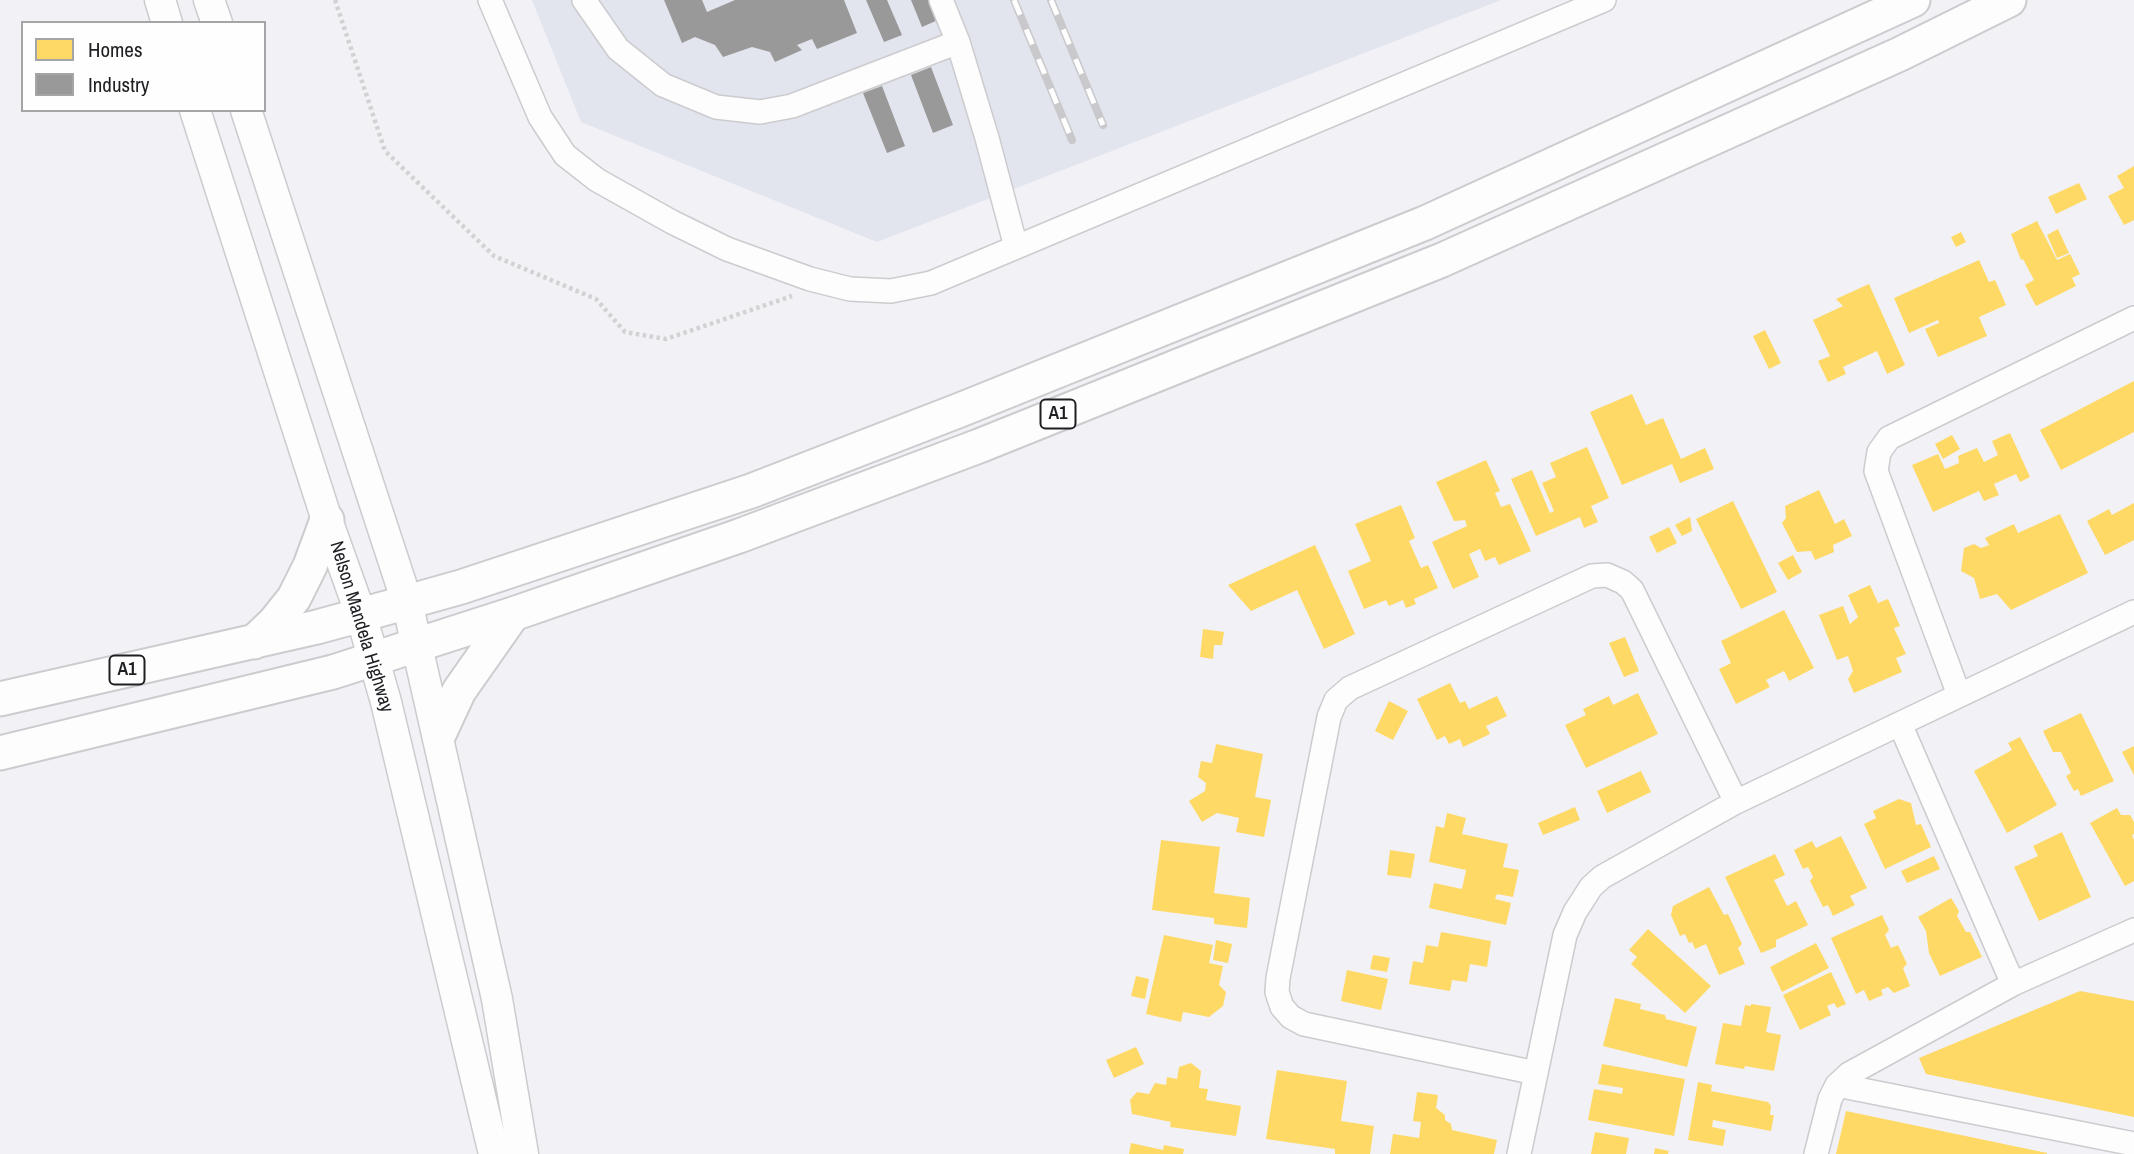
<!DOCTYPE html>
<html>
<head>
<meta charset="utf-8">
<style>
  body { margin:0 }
  #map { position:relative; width:2134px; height:1154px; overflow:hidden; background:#f1f1f6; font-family:"Archivo Narrow",sans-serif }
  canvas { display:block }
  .legend { position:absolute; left:21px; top:21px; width:245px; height:91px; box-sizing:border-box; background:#fefefe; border:2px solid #a4a5a6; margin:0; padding:9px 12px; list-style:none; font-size:21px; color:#1e1f22 }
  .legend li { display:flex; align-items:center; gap:14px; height:35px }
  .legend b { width:35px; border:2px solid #a4a5a6 }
</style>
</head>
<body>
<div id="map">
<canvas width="2134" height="1154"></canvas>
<ul class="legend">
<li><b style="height:19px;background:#ffd966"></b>Homes</li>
<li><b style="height:19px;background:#999"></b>Industry</li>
</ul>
</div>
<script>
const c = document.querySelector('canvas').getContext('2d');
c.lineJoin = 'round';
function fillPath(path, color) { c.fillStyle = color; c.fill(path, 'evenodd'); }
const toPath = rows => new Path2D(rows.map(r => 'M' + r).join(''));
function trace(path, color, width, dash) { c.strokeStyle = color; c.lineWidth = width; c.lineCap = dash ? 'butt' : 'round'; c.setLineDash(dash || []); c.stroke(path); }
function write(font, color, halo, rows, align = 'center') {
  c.font = font + ' "Archivo Narrow",sans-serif'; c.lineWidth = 7; c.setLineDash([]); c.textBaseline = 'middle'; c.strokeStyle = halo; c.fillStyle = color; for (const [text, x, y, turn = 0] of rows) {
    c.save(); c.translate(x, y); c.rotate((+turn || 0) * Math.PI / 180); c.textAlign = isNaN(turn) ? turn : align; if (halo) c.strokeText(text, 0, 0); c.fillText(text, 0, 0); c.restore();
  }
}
fillPath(toPath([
  [532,0,1501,0,877,242,581,122]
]), '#e2e4ee');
fillPath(toPath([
  [2134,166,2134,220,2124,225,2108,196,2124,188,2117,176],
  [2079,183,2087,199,2056,214,2048,197],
  [2037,221,2057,260,2070,254,2080,274,2072,278,2076,286,2036,306,2025,285,2034,280,2023,259,2021,260,2011,234],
  [2058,229,2069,253,2057,258,2047,235],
  [1961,232,1966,242,1956,247,1951,237],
  [1979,260,1989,282,1995,280,2006,305,1979,317,1987,336,1938,357,1925,329,1939,323,1938,320,1909,333,1894,298],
  [1869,284,1905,365,1887,374,1877,351,1843,367,1846,374,1828,382,1818,361,1830,356,1813,320,1843,306,1836,299],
  [1765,330,1781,363,1769,369,1753,336],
  [2134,381,2134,432,2061,470,2040,430],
  [1632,394,1646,425,1663,418,1681,459,1705,448,1714,469,1680,483,1672,464,1622,485,1590,412],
  [2010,433,2030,477,2020,482,2016,474,1994,484,1999,495,1984,501,1979,491,1933,512,1912,465,1938,454,1945,469,1959,463,1958,456,1977,448,1984,462,1998,455,1992,441],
  [1952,435,1960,449,1943,459,1935,444],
  [1587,447,1609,498,1591,506,1598,522,1584,528,1580,517,1536,536,1511,479,1532,470,1550,513,1554,511,1542,483,1556,477,1550,463],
  [1486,460,1500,491,1495,493,1501,507,1510,504,1531,551,1499,565,1495,557,1485,561,1480,549,1469,554,1479,577,1453,589,1432,542,1467,526,1465,520,1454,521,1436,482],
  [1819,490,1835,524,1844,519,1852,536,1833,545,1834,552,1815,560,1811,551,1797,552,1782,523,1786,518,1785,506],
  [1733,501,1777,592,1741,609,1696,519],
  [2134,503,2134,540,2105,555,2087,521,2109,509,2112,515],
  [1401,505,1415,538,1409,541,1421,568,1428,565,1438,588,1414,599,1416,604,1406,608,1403,600,1389,606,1386,600,1364,609,1348,571,1371,561,1355,524],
  [2060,514,2088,573,2011,610,1997,594,1980,599,1974,578,1961,571,1964,548,1974,544,1981,548,1989,545,1985,538,2014,524,2018,533],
  [1690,517,1692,531,1682,536,1675,525],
  [1669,527,1677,543,1657,553,1649,537],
  [1315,545,1355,634,1324,649,1297,590,1251,611,1228,585],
  [1793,555,1802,572,1788,580,1778,563],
  [1870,585,1878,603,1888,599,1900,626,1894,628,1906,654,1896,658,1902,672,1854,693,1848,679,1853,671,1848,656,1837,660,1819,615,1843,606,1850,624,1858,617,1848,595],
  [1784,610,1814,668,1789,681,1784,671,1766,680,1770,687,1736,704,1719,669,1731,663,1721,641],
  [1203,629,1224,632,1222,645,1214,645,1213,659,1200,657],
  [1625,637,1639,671,1624,677,1609,643],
  [1450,683,1460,703,1465,701,1469,709,1497,696,1507,716,1486,726,1490,734,1463,747,1460,739,1449,744,1445,736,1437,740,1417,699],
  [1638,693,1658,734,1586,768,1565,725,1586,715,1583,709,1609,696,1613,705],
  [1389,701,1408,711,1393,740,1375,731],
  [2081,713,2114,781,2081,796,2078,789,2074,791,2066,776,2071,773,2061,752,2053,752,2043,731],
  [2020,737,2057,805,2007,833,1974,771,2012,750,2008,743],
  [1216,744,1263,754,1255,797,1271,800,1264,837,1236,832,1239,818,1217,813,1202,822,1189,801,1205,791,1206,783,1198,777,1201,761,1212,763],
  [2134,746,2134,775,2122,752],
  [1641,771,1651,792,1607,813,1597,791],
  [1899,799,1911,803,1916,825,1921,824,1931,847,1885,869,1864,824,1876,818,1873,811],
  [1575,807,1580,820,1543,835,1538,823],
  [2117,808,2121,815,2130,815,2134,822,2134,834,2132,835,2134,840,2134,881,2125,886,2090,823],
  [1447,813,1466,818,1462,834,1508,844,1503,867,1519,870,1513,897,1497,894,1495,899,1511,903,1506,925,1429,908,1434,883,1462,889,1466,870,1429,862,1436,826,1444,828],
  [2062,832,2091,897,2039,921,2014,867,2038,856,2033,846],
  [1841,836,1867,888,1850,896,1855,905,1833,916,1828,905,1823,907,1810,881,1813,877,1808,867,1803,869,1794,850,1812,841,1816,848],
  [1161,840,1220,847,1214,893,1250,898,1247,928,1214,924,1214,918,1152,910],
  [1390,850,1415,854,1411,878,1387,875],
  [1775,854,1785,875,1774,880,1787,906,1796,901,1808,925,1776,940,1776,947,1761,953,1725,877],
  [1934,856,1940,869,1907,883,1901,871],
  [1709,887,1724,915,1728,914,1742,944,1738,948,1745,964,1719,975,1706,944,1695,949,1692,942,1689,943,1685,934,1680,936,1671,915,1673,906],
  [1951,898,1959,911,1957,916,1966,932,1970,932,1982,957,1940,976,1929,953,1926,931,1918,917],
  [1882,915,1889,930,1885,935,1891,948,1898,945,1907,964,1903,968,1910,986,1894,993,1888,987,1881,990,1883,995,1869,1001,1864,990,1856,994,1831,938],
  [1648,929,1711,986,1685,1013,1631,964,1637,957,1629,950],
  [1441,932,1491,941,1487,967,1470,964,1467,982,1452,980,1450,991,1409,984,1413,961,1423,963,1426,945,1438,947],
  [1164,935,1213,945,1209,963,1223,966,1219,985,1226,992,1223,1006,1209,1017,1183,1012,1181,1022,1146,1014],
  [1216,940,1232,944,1228,963,1213,960],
  [1816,943,1829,968,1782,992,1770,967],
  [1373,955,1390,958,1387,972,1370,969],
  [1347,970,1388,979,1381,1010,1341,1001],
  [1831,972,1846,1004,1837,1008,1834,1003,1827,1006,1831,1015,1800,1030,1783,995],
  [1136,976,1149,979,1145,999,1131,996],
  [2080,991,2134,1001,2134,1117,1926,1074,1919,1058],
  [1615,998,1641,1004,1640,1009,1665,1015,1666,1019,1697,1027,1687,1067,1603,1046],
  [1751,1004,1771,1007,1766,1032,1781,1035,1774,1071,1745,1066,1744,1069,1715,1064,1723,1023,1741,1026,1745,1005,1751,1006],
  [1136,1047,1144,1064,1114,1078,1106,1060],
  [1191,1063,1201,1071,1199,1088,1208,1089,1206,1100,1241,1106,1236,1136,1170,1127,1171,1122,1132,1114,1130,1100,1137,1092,1149,1094,1155,1083,1166,1085,1167,1077,1177,1079,1179,1067],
  [1602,1064,1685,1079,1674,1136,1588,1120,1594,1089,1622,1094,1623,1088,1598,1084],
  [1277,1070,1347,1081,1341,1121,1374,1126,1370,1154,1335,1154,1335,1149,1266,1139],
  [1698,1082,1712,1085,1711,1091,1768,1102,1771,1106,1770,1115,1774,1115,1771,1131,1713,1120,1712,1127,1726,1130,1723,1146,1688,1140],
  [1417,1092,1438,1095,1436,1108,1445,1115,1445,1120,1451,1124,1452,1130,1497,1140,1494,1154,1390,1154,1393,1134,1419,1138,1421,1122,1413,1121],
  [1846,1111,2047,1153,2047,1154,1836,1154],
  [1595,1132,1629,1138,1626,1154,1591,1154],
  [1131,1143,1163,1150,1164,1145,1184,1149,1183,1154,1129,1154],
  [1655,1148,1669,1151,1668,1154,1654,1154]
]), '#ffd966');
fillPath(toPath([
  [664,0,702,0,707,12,735,0,844,0,857,33,817,49,812,39,797,45,802,50,775,62,770,52,752,47,723,57,715,45,695,37,682,43],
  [866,0,887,0,902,35,884,42],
  [911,0,930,0,938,20,922,27],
  [931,67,953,125,933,133,911,75],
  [882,86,905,146,887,153,863,93]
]), '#999');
const minor = toPath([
  [490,0,540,117,565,155,597,180,672,222,727,249,810,279,850,289,891,291,931,283,1604,0],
  [584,0,618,49,663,85,716,107,760,112,792,106,958,42],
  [941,0,958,42,987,138,1016,247],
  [1959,695,1876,471,1879,452,1889,438,2134,318],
  [1900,724,2013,984],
  [1536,1073,1304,1024,1291,1017,1282,1007,1277,992,1278,978,1329,717,1336,700,1350,688,1592,576,1607,575,1623,582,1632,590,1736,802],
  [1837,1085,2134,1144],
  [1519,1154,1565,935,1575,912,1591,887,1602,877,1736,802,2134,612],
  [1816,1154,1830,1099,1837,1085,1849,1074,2013,984,2134,930]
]);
const major = toPath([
  [160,0,167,23],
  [209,0,217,23],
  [195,110,327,520,361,615,386,702,494,1154],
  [246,110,407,602,497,999,523,1154]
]);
const highway = toPath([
  [254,642,274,623,294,598,310,566,327,520],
  [0,699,317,627,361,615,461,587,751,491,960,410,1425,223,1913,0],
  [439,734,459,691,513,614],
  [0,753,333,672,513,614,739,536,979,446,1442,260,1900,54,2009,0]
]);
trace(minor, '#cccccf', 26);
trace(major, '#cccccf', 33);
trace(highway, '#cccccf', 37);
trace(toPath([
  [335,0,385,151,494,256,596,299,625,332,666,339,792,296]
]), '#d2d2d3', 4.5, [3.5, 3.5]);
trace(minor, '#fdfdfe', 23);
trace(major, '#fdfdfe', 30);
trace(highway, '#fdfdfe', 33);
const rail = toPath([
  [1014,0,1072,140],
  [1051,0,1103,125]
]);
trace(rail, '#c9c9cb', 8);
trace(rail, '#fefefe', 5, [16]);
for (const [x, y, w] of [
  [1058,414,35],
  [127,670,35]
]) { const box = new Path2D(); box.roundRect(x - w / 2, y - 14.5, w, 29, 5); c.fillStyle = '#fefefe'; c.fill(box); trace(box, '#1e1f22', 2); }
write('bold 18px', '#1e1f22', null, [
  ["A1",1058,414],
  ["A1",127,670]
]);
write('19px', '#1e1f22', '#fefefe', [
  ["Nelson Mandela Highway",361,627,73]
]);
</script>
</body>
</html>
